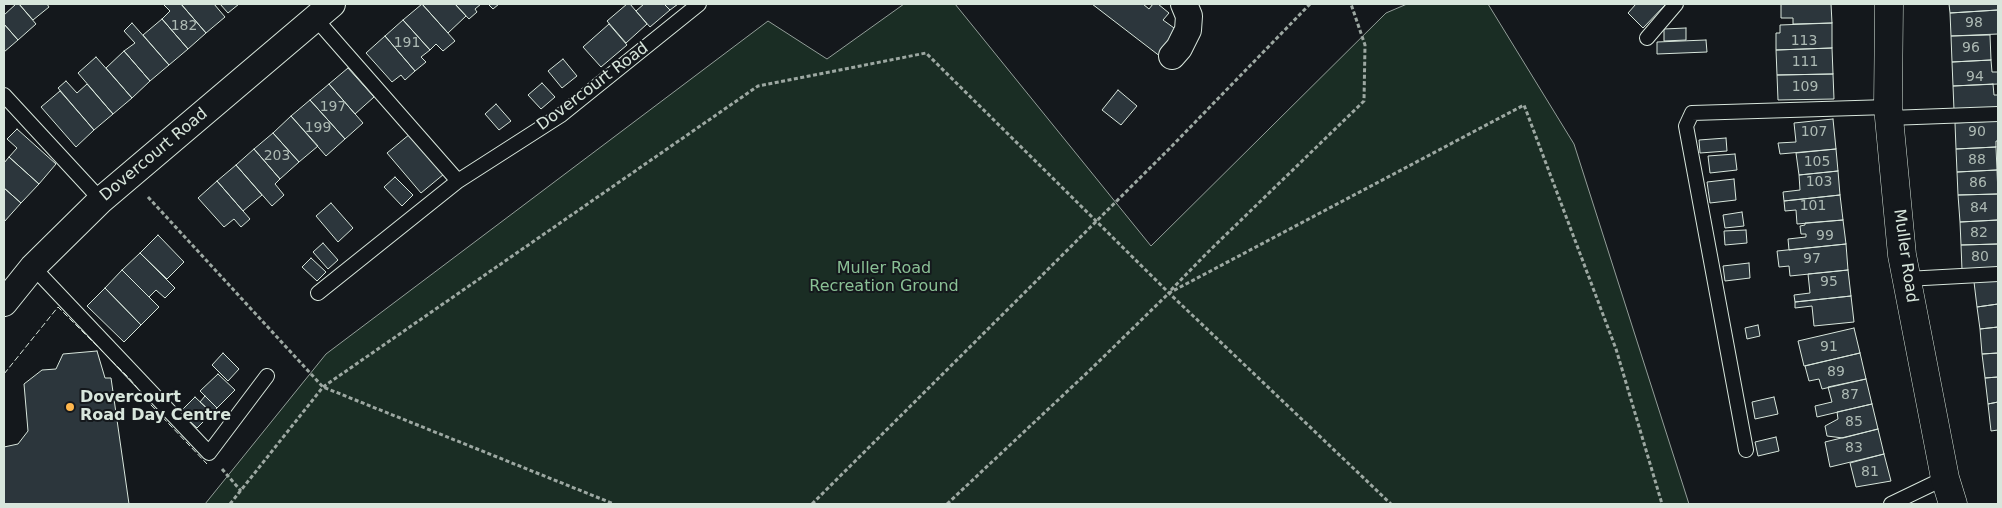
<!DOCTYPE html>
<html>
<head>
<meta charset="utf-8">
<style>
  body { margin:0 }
  #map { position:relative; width:2002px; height:508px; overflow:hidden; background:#14181c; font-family:"DejaVu Sans",sans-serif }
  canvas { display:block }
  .frame { position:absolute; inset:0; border:5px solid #d8e6dc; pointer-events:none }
</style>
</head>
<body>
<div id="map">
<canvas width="2002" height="508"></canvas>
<div class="frame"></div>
</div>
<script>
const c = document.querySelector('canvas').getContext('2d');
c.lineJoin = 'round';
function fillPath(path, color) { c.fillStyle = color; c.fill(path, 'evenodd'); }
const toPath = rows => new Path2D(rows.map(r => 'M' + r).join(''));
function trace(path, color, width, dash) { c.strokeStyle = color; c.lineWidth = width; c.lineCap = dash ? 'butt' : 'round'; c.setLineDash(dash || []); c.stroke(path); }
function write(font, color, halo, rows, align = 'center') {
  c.font = font + ' "DejaVu Sans",sans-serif'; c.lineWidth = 4; c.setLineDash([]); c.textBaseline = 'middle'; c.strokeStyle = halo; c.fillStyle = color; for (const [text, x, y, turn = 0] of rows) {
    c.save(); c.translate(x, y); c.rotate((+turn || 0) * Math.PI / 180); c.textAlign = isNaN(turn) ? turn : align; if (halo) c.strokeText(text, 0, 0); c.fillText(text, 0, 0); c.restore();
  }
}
const green = toPath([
  [904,4,955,4,1151,246,1386,13,1407,4,1488,4,1574,144,1689,504,205,504,326,354,768,21,827,59,904,4]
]);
fillPath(green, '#1a2d24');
trace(green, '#939e99', 1);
const building = toPath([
  [16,4,19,4,36,24,18,40,4,24,4,15,16,4],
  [19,4,47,4,49,7,33,20,19,4],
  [163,4,181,4,206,33,188,49,162,19,170,11,163,4],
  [181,4,214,4,225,17,206,33,181,4],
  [220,4,239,4,228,13,220,4],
  [422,4,455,41,443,51,436,44,430,50,403,20,422,4],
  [422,4,455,4,466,16,448,33,422,4],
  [455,4,481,4,475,9,477,12,469,19,455,4],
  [488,4,499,4,493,9,488,4],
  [627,4,630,4,647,24,626,43,607,21,627,4],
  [644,4,664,4,670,10,650,27,636,11,644,4],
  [664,4,678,4,670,10,664,4],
  [1092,4,1143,4,1149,9,1153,4,1158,4,1169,13,1163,20,1181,33,1161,57,1092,4],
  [1636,4,1666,4,1643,28,1628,13,1636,4],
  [1781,4,1831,4,1832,23,1793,24,1793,18,1781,18,1781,4],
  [1949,4,1998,4,1998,10,1950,13,1949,4],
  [1998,10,1998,34,1951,36,1950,13,1998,10],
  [162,19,188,49,169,65,143,35,162,19],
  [403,20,430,50,421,57,426,62,415,71,385,36,403,20],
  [132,23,169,65,150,81,124,51,135,43,124,31,132,23],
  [1832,23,1832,48,1776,50,1776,33,1780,33,1780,25,1832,23],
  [4,24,18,40,4,52,4,24],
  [609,24,627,45,601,67,583,47,609,24],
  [1686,28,1686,40,1664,41,1664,29,1686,28],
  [1990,35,1991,60,1952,62,1951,36,1990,35],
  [385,36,415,71,405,80,401,75,392,82,366,53,385,36],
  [1706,40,1707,52,1657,54,1657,42,1706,40],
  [1832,48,1833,74,1777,75,1776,50,1832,48],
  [124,51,150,81,132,98,106,68,124,51],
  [96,57,132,98,113,114,78,73,96,57],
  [563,59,577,76,562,88,548,71,563,59],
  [1991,60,1992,72,1998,72,1998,84,1953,86,1952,62,1991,60],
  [348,68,374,97,355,114,329,84,348,68],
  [1833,74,1834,99,1778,100,1777,75,1833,74],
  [66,81,77,93,87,84,113,114,94,130,58,88,66,81],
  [542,83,555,97,541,109,528,95,542,83],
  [329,84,363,123,345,139,310,100,329,84],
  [1993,84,1994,95,1998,95,1998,108,1954,110,1953,86,1993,84],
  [1118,90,1137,106,1121,125,1102,110,1118,90],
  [60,91,94,130,76,147,41,107,60,91],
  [310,100,345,139,326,156,291,116,310,100],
  [496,104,511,121,499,130,485,114,496,104],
  [291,116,318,146,299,162,273,133,291,116],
  [1833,119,1836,149,1780,154,1778,143,1796,142,1794,123,1833,119],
  [1998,121,1998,141,1996,141,1996,147,1956,149,1955,123,1998,121],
  [17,129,56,164,39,184,9,157,17,148,7,139,17,129],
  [273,133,299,162,280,179,254,149,273,133],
  [410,134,444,174,421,193,387,153,410,134],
  [1726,138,1727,151,1700,153,1699,140,1726,138],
  [1996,147,1997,170,1957,172,1956,149,1996,147],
  [254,149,280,179,275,184,284,195,272,206,236,165,254,149],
  [1836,149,1838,171,1799,175,1796,153,1836,149],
  [1735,154,1737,170,1710,173,1708,156,1735,154],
  [9,157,39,184,21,203,4,188,4,163,9,157],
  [236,165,262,195,243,211,217,181,236,165],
  [1997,170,1998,194,1958,195,1957,172,1997,170],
  [1838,171,1840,195,1784,201,1783,192,1800,190,1799,175,1838,171],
  [395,177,413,195,402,206,384,187,395,177],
  [1734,179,1736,200,1710,203,1707,182,1734,179],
  [217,181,250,219,241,227,234,219,224,227,198,198,217,181],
  [4,188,21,203,4,222,4,188],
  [1998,194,1998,220,1960,222,1958,195,1998,194],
  [1840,195,1843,220,1797,224,1796,210,1785,211,1784,201,1840,195],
  [331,203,353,228,338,242,316,216,331,203],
  [1742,212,1744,226,1725,228,1723,215,1742,212],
  [1843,220,1846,244,1789,250,1788,239,1806,237,1806,234,1801,234,1800,226,1805,225,1805,223,1843,220],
  [1998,220,1998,244,1961,245,1960,222,1998,220],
  [1746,230,1747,243,1725,245,1724,231,1746,230],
  [158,235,184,262,167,279,140,253,158,235],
  [323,243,338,260,328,269,313,252,323,243],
  [1846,244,1848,270,1790,276,1789,266,1779,267,1777,251,1846,244],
  [1998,244,1998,268,1962,270,1961,245,1998,244],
  [140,253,175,288,165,298,156,290,149,297,122,270,140,253],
  [311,258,326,272,317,281,302,267,311,258],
  [1749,263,1750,278,1725,281,1723,266,1749,263],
  [122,270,159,307,141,325,105,288,122,270],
  [1848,270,1851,296,1795,302,1794,295,1810,293,1808,274,1848,270],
  [1998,279,1998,304,1977,307,1974,282,1998,279],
  [105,288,141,325,124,342,87,306,105,288],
  [1851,296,1854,322,1814,326,1812,306,1795,308,1795,302,1851,296],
  [1998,304,1998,327,1980,329,1977,307,1998,304],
  [1758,325,1760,336,1747,339,1745,328,1758,325],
  [1998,327,1998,353,1982,354,1980,329,1998,327],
  [1854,328,1860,353,1804,366,1798,341,1854,328],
  [97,351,105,378,111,378,129,504,4,504,4,447,18,444,28,431,24,384,42,370,56,369,63,354,97,351],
  [223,353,239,369,228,381,212,365,223,353],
  [1860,353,1866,379,1822,389,1819,379,1809,381,1805,366,1860,353],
  [1998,353,1998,377,1985,378,1982,354,1998,353],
  [218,374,235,390,217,408,200,391,218,374],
  [1998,377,1998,402,1988,404,1985,378,1998,377],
  [1866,379,1872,404,1817,417,1815,406,1832,402,1828,387,1866,379],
  [205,396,217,408,212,413,200,402,205,396],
  [195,397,212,413,197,428,180,412,195,397],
  [1774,397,1778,414,1755,419,1752,402,1774,397],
  [1998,402,1998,430,1991,431,1988,404,1998,402],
  [1872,404,1878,429,1843,438,1827,436,1825,426,1838,419,1837,412,1872,404],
  [1878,429,1884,454,1830,467,1825,442,1878,429],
  [1776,437,1779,451,1758,456,1755,442,1776,437],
  [1884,454,1891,481,1856,487,1850,463,1884,454]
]);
fillPath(building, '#2c363c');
trace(building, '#d8e6dc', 1);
const service = toPath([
  [315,18,458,181],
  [1647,38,1676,4],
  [4,95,101,200],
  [1889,118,1998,114],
  [33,267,209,453,267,376],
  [1906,279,1998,274],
  [318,293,458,181,561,115,699,4],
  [1746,450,1686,126,1692,113,1888,107],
  [1891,504,1945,478]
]);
const minor = toPath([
  [1172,56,1179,48,1188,30,1189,16,1184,4],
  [4,303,33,267,101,200,332,4]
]);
const secondary = toPath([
  [1889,4,1888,107,1902,255,1945,478,1953,504]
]);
trace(service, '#d8e6dc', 16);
trace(minor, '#d8e6dc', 28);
trace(secondary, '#d8e6dc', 29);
trace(toPath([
  [148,197,323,387,614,504],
  [1171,290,1207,253,1364,101,1365,45,1351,4],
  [222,469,241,491],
  [230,504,323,387,758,86,926,53,1169,293,1391,504],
  [812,504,1170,148,1310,4],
  [947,504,1090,370,1169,293,1524,105,1616,349,1662,504]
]), '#9da8a2', 3, [4, 2.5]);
trace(service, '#14181c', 14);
trace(minor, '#14181c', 26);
trace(secondary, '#14181c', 28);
trace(toPath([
  [4,374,58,307,129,378,151,405,207,464]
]), '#d8e6dc', 1, [6, 2.5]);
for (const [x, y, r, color] of [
  [70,407,5,"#ffb74d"]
]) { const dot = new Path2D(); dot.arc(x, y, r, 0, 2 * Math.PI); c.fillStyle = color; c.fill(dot); trace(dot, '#14181c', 2); }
write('14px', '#adbab4', null, [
  ["98",1974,23],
  ["182",184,26],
  ["113",1804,41],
  ["191",407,43],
  ["96",1971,48],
  ["111",1805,62],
  ["94",1975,77],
  ["109",1805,87],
  ["197",333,107],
  ["199",318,128],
  ["107",1814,132],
  ["90",1977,132],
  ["203",277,156],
  ["88",1977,160],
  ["105",1817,162],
  ["103",1819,182],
  ["86",1978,183],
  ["101",1813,206],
  ["84",1979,208],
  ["82",1979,233],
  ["99",1825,236],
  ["80",1980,257],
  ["97",1812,259],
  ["95",1829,282],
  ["91",1829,347],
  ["89",1836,372],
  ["87",1850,395],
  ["85",1854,422],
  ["83",1854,448],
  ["81",1870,472]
]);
write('16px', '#d8e6dc', '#14181c', [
  ["Dovercourt Road",593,87,-37],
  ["Dovercourt Road",154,155,-40],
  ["Muller Road",1905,256,82]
]);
write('16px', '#8ac095', '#14181c', [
  ["Muller Road",884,269],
  ["Recreation Ground",884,287]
]);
write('bold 16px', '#d8e6dc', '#14181c', [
  ["Dovercourt",80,398],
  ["Road Day Centre",80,416]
], 'left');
</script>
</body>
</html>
